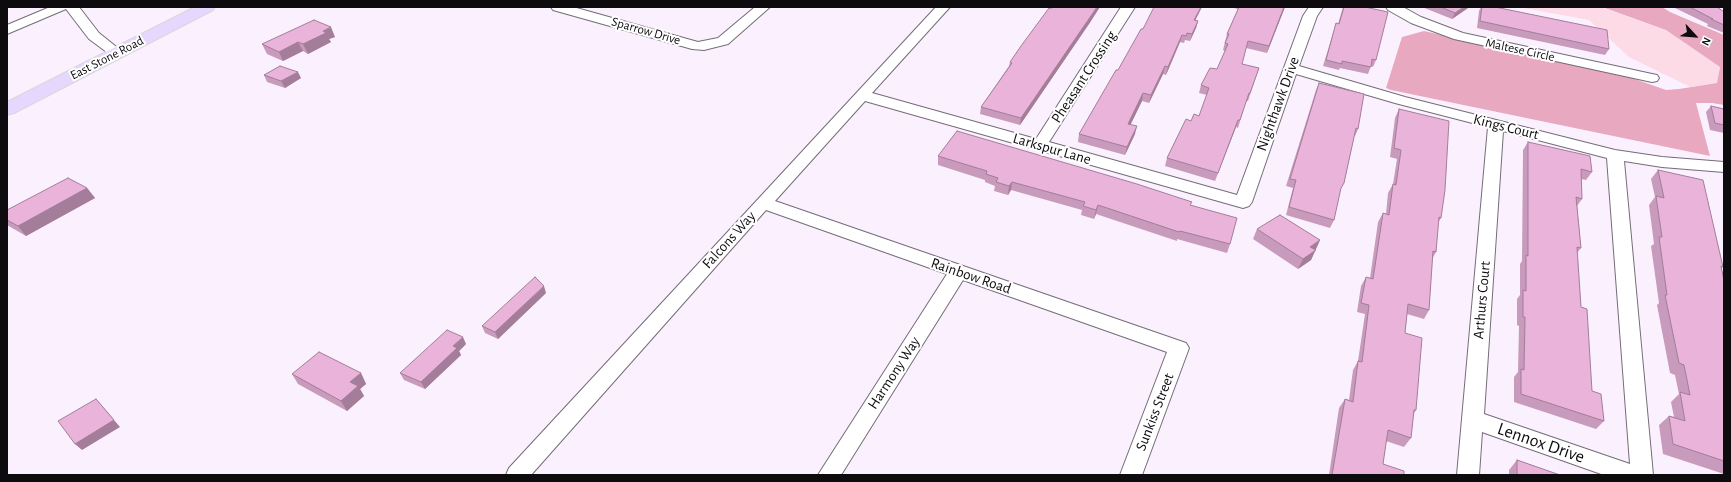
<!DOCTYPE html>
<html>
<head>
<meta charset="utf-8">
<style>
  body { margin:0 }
  #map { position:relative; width:1731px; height:482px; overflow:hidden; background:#fbf1fe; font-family:"Alegreya Sans",sans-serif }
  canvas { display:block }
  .frame { position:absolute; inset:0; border:8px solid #0e0b0f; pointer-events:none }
  .north { position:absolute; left:1675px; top:16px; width:40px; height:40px; -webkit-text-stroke:3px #fff; paint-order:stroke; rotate:116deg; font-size:11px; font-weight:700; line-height:16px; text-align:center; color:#0e0b0f }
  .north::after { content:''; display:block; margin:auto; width:14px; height:18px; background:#0e0b0f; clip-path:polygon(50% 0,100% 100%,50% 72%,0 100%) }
</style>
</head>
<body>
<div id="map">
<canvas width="1731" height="482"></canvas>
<div class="frame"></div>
<div class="north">N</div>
</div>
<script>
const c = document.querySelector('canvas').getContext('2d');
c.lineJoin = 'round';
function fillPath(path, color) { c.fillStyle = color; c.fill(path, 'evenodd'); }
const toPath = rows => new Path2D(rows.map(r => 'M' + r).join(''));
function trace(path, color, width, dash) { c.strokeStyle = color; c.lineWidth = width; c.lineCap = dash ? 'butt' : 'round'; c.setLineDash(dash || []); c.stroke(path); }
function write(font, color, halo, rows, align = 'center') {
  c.font = font + ' "Alegreya Sans",sans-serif'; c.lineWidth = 4; c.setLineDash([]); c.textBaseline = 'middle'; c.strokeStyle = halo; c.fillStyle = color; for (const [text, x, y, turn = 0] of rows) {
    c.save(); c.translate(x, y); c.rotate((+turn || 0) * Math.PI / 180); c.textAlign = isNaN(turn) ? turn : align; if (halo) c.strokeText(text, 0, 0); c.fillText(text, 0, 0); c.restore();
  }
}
fillPath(toPath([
  [1518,7,1600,7,1666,30,1720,67,1717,83,1690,87,1629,57,1589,20]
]), '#fddbe6');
fillPath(toPath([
  [1602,7,1662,7,1670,12,1724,35,1724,105,1712,103,1696,103,1710,156,1391,90,1386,88,1402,37,1424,31,1626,76,1666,90,1679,89,1717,83,1720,67,1666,30]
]), '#e8a8c0');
const minor = toPath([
  [50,7,79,7,99,33,124,53,122,56,117,57,112,56,89,39,66,9,7,34,7,25,50,7],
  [551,7,573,7,698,42,718,38,755,7,770,7,728,44,704,50,692,49,553,10,551,7],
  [936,7,950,7,872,93,1036,139,1121,7,1135,7,1049,142,1237,195,1303,16,1309,7,1323,7,1317,16,1299,66,1405,97,1615,150,1662,157,1724,162,1724,172,1662,167,1624,161,1653,475,1604,475,1482,432,1479,475,1457,475,1488,127,1395,103,1296,74,1252,202,1249,206,1243,208,865,101,775,201,1186,343,1189,348,1142,475,1120,475,1167,352,963,280,841,475,818,475,947,274,766,210,531,475,506,475,509,468,936,7],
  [1503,131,1607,158,1630,464,1484,414,1503,131],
  [1386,7,1403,7,1421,17,1463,33,1652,74,1657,75,1659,78,1657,81,1652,82,1454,39,1411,23,1388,10,1386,7]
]);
const major = toPath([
  [195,7,215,7,213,10,14,113,7,115,7,102,195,7]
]);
trace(minor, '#746c77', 2);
trace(major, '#d8d8d9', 2);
fillPath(minor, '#fff');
fillPath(major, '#e5d7fe');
fillPath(toPath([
  [1234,7,1285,7,1267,53,1246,48,1242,64,1259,68,1248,101,1246,101,1238,128,1236,127,1215,181,1165,166,1167,158,1191,121,1199,116,1207,95,1199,93,1201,85,1217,69,1225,51,1223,50,1227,34,1238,9,1234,8],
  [1343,7,1365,7,1376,60,1373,67,1371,66,1368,74,1340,68,1339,70,1323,66,1334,30,1336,23,1338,24],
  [1422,7,1469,7,1468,8,1452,19],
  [1481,7,1495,7,1609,49,1605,55,1477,28,1479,11],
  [1666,7,1717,7,1724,12,1724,33,1707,26,1708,24,1675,8,1667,8],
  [1196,20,1198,21,1196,28,1190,41,1185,40,1184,43,1180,42,1166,75,1163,74,1149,103,1142,101,1130,125,1135,134,1125,155,1078,142,1079,134,1143,29],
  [1091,21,1020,125,980,114,981,107,1009,66,1010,62],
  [335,37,329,39,331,42,308,54,303,51,283,61,267,54,262,44],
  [264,75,301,78,285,88,267,82],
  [1319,83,1358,129,1355,136,1354,136,1344,183,1340,190,1334,220,1330,228,1286,215,1293,188,1286,186,1316,90],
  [1711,106,1724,109,1724,133,1710,130,1706,112],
  [1399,109,1441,218,1438,223,1436,252,1432,259,1429,310,1424,319,1407,314,1405,333,1416,410,1413,415,1411,438,1404,447,1386,441,1383,464,1404,475,1329,475,1339,408,1345,399,1349,400,1353,370,1358,361,1365,314,1357,312,1361,286,1366,277,1370,278,1378,222,1383,213,1386,214,1388,193,1393,184,1397,159,1390,157,1395,118],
  [1528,142,1592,172,1586,180,1581,179,1582,199,1577,206,1581,248,1577,253,1581,307,1592,391,1604,421,1596,429,1514,402,1514,377,1518,372,1519,326,1517,325,1517,299,1520,295,1520,264,1522,261,1523,150],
  [938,156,1191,205,1230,244,1227,253,1177,239,1177,241,1096,214,1094,219,1081,215,1082,210,1011,190,1008,195,994,191,995,186,985,182,985,180,938,165],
  [1658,170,1723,267,1721,268,1724,281,1724,474,1663,454,1659,425,1669,416,1674,417,1671,402,1679,394,1675,375,1670,373,1657,305,1659,303,1651,246,1654,244,1649,205,1655,197,1651,179],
  [87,188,95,198,26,236,7,225,7,210],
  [1257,229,1320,240,1311,260,1298,269,1253,239],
  [546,293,498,339,485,333,482,326],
  [466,344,459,351,461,355,425,389,404,380,400,373],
  [361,373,366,384,360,389,364,396,347,411,298,384,292,374],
  [1517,460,1560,475,1509,475,1509,470]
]), '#c89abb');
fillPath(toPath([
  [1097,7,1100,7,1091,21,1020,125,1021,118],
  [1201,7,1202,7,1192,27,1194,20],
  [1284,7,1285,7,1267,53,1269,46],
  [1464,7,1469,7,1468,8,1452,19,1455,13],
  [1198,21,1196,28,1190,41,1192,34],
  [331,27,335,37,329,39,331,42,308,54,303,44,323,31],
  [1182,35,1180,42,1166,75,1168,67],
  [298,42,303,51,283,61,279,52],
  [1165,66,1163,74,1149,103,1151,95],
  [298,72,301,78,285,88,281,81],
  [1143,93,1142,101,1127,132,1128,124],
  [1238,120,1236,127,1215,181,1218,173],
  [1137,126,1135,134,1125,155,1127,147],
  [1012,182,1011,190,1008,195,1009,186],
  [87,188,95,198,26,236,18,226],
  [1098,205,1096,214,1094,219,1096,210],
  [1320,240,1311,260,1298,269,1303,259,1310,247],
  [544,286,546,293,498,339,495,332],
  [463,337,466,344,459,351,461,355,425,389,421,382,453,346],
  [361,373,366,384,360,389,364,396,347,411,341,401,350,382],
  [96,399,120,427,82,450,75,444]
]), '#a37d99');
const building = toPath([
  [1053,7,1097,7,1021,118,981,107,1012,63,1010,62,1021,46,1049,8,1052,8,1053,7],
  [1154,7,1201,7,1194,20,1198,21,1192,34,1187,33,1186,36,1182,35,1168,67,1165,66,1151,95,1143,93,1128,124,1137,126,1127,147,1079,134,1116,70,1118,70,1141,29,1143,29,1154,7],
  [1239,7,1284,7,1269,46,1248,41,1242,64,1259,68,1250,93,1249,93,1240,120,1238,120,1218,173,1167,158,1186,119,1191,121,1194,114,1199,116,1209,88,1201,85,1210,68,1217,69,1228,44,1225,43,1229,34,1227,34,1239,7],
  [1344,7,1365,7,1388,12,1376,60,1372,59,1371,67,1342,61,1342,64,1326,60,1336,23,1339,24,1344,7],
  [1441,7,1464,7,1455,13,1441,7],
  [1482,7,1495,7,1607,30,1609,49,1480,21,1482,7],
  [1690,7,1717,7,1724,12,1724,25,1711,19,1713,19,1690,7],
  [314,20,331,27,323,31,326,33,303,44,298,42,279,52,262,44,314,20],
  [280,66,298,72,281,81,264,75,280,66],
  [1319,83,1364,94,1358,129,1356,128,1344,183,1341,188,1334,220,1289,207,1296,180,1290,179,1319,83],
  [1711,106,1724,109,1724,125,1715,123,1711,106],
  [1399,109,1449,121,1445,190,1441,218,1439,217,1436,252,1433,251,1429,310,1408,304,1405,333,1422,338,1416,410,1414,410,1411,438,1388,430,1383,464,1404,471,1404,475,1332,475,1345,399,1353,402,1358,361,1362,362,1369,305,1361,303,1366,277,1373,279,1383,213,1389,215,1393,184,1396,185,1401,150,1394,148,1399,109],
  [957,131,1137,184,1192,202,1190,205,1237,218,1230,244,1180,231,1179,232,1098,205,1096,210,1083,206,1085,202,1012,182,1009,186,996,182,998,178,986,174,987,171,938,156,957,131],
  [1528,142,1590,156,1592,172,1581,169,1582,199,1576,197,1581,248,1577,247,1581,307,1587,309,1592,391,1601,394,1604,421,1521,394,1521,369,1524,370,1525,317,1523,317,1523,290,1526,291,1526,255,1528,256,1528,142],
  [1658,170,1703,180,1723,267,1721,266,1724,281,1724,461,1673,444,1669,416,1685,421,1680,392,1690,395,1684,365,1679,363,1665,295,1667,295,1659,237,1662,237,1656,196,1664,198,1658,170],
  [68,178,87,188,18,226,7,220,7,210,68,178],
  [1280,215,1320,240,1310,247,1316,250,1303,259,1257,229,1280,215],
  [535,277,544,286,495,332,482,326,535,277],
  [447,330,463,337,453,346,457,348,421,382,400,373,447,330],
  [319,352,361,373,350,382,358,386,341,401,292,374,319,352],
  [96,399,114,420,75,444,58,421,96,399],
  [1517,460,1560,475,1517,475,1517,460]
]);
fillPath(building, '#e9b3da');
trace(building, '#a37d99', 1);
write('13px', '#0e0b0f', '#fff', [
  ["Sparrow Drive",646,31,16],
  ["Maltese Circle",1520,50,12],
  ["East Stone Road",107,58,-27]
]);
write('15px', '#0e0b0f', '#fff', [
  ["Pheasant Crossing",1084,77,-57],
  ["Nighthawk Drive",1278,104,-70],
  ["Kings Court",1506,127,14],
  ["Larkspur Lane",1052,149,16],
  ["Falcons Way",729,240,-48],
  ["Rainbow Road",971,276,19],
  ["Arthurs Court",1482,300,-85],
  ["Harmony Way",894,373,-57],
  ["Sunkiss Street",1155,412,-69]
]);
write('18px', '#0e0b0f', '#fff', [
  ["Lennox Drive",1541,443,19]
]);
</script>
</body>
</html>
